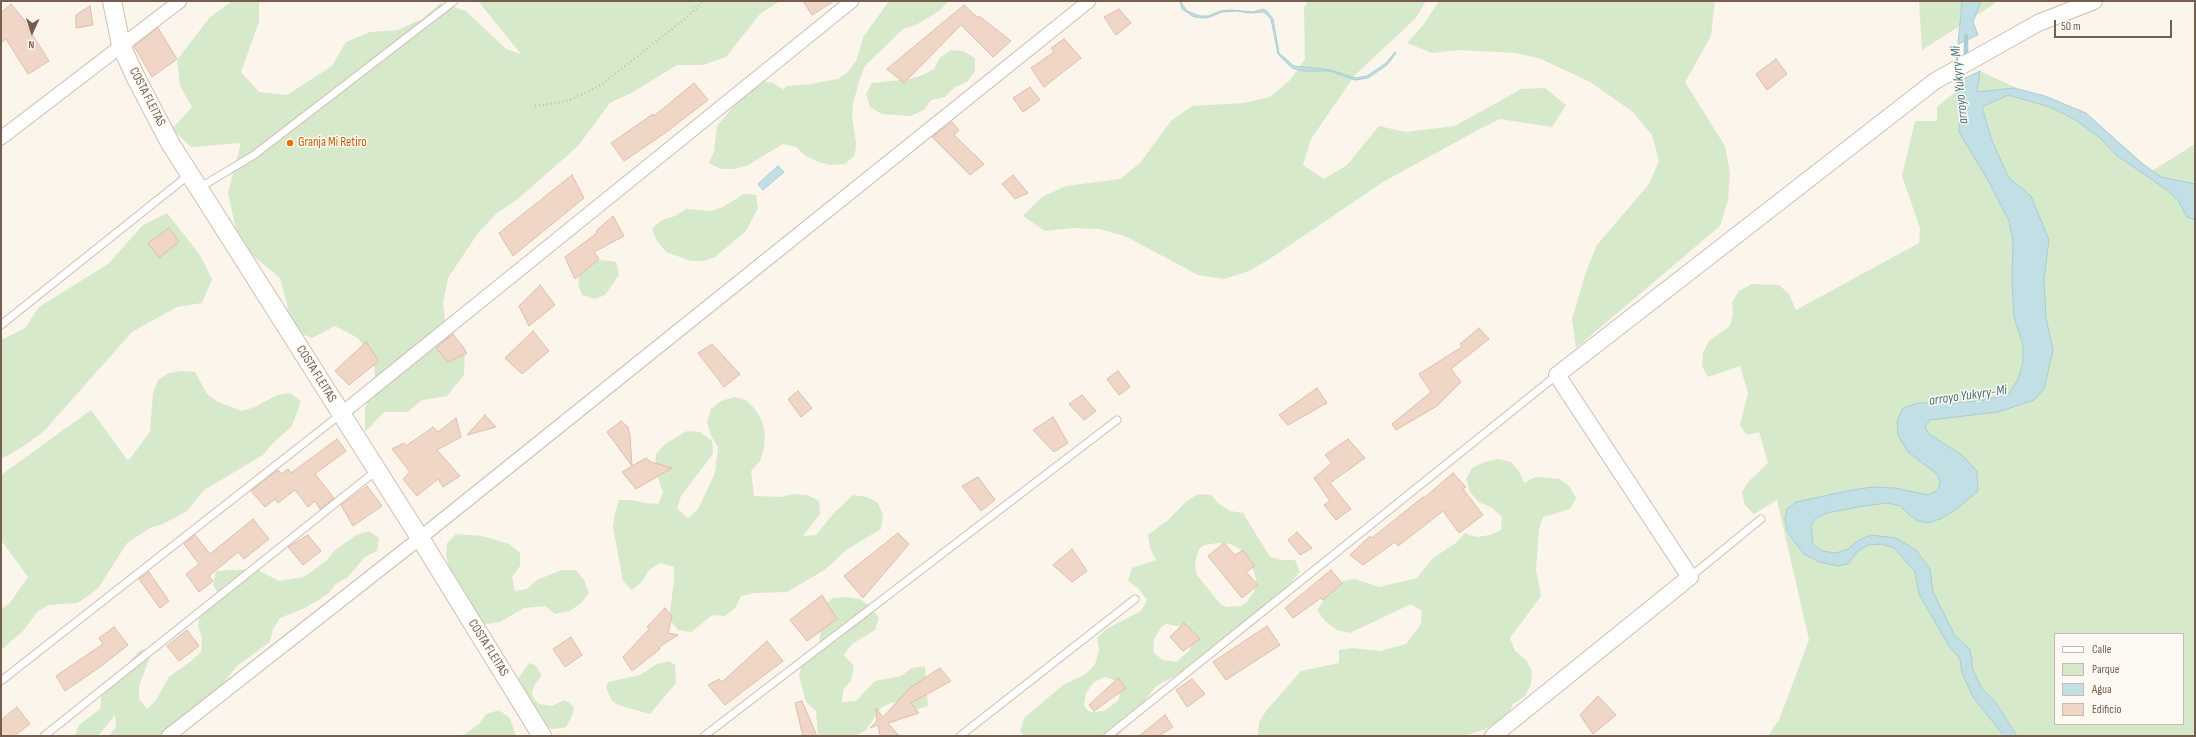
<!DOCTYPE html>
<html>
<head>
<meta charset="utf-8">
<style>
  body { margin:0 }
  #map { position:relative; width:2196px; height:737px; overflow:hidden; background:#fbf5ec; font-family:"Sofia Sans Condensed",sans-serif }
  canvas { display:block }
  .frame { position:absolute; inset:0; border:2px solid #755d50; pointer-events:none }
  .legend { position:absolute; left:2054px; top:633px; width:130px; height:92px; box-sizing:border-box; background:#fef9f2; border:1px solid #c7bbb1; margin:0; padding:5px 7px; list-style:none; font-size:12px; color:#755d50 }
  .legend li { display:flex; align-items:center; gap:8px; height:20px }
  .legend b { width:20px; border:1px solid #c7bbb1 }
  .north { position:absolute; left:12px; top:12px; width:40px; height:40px; -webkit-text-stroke:3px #fef9f2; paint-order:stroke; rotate:183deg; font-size:11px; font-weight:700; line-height:16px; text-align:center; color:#755d50 }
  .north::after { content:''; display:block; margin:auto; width:14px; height:18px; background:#755d50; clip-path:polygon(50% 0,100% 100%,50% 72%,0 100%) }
  .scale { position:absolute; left:2054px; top:20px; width:118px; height:18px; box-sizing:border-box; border:2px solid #755d50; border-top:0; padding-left:5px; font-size:12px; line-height:14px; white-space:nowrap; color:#755d50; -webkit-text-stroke:3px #fef9f2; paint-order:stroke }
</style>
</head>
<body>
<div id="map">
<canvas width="2196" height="737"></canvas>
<div class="frame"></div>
<ul class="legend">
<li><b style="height:5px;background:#fff"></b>Calle</li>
<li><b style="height:11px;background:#d7e9cb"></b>Parque</li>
<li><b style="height:11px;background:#c1dfe4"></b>Agua</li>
<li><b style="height:11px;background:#efd6c6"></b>Edificio</li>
</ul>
<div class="north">N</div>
<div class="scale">50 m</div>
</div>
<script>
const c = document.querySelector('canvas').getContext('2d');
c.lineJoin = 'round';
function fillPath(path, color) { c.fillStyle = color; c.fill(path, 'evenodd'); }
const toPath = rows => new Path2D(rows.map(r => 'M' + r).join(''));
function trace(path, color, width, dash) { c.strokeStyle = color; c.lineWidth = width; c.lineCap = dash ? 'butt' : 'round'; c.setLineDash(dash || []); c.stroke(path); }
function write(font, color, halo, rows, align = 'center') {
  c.font = font + ' "Sofia Sans Condensed",sans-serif'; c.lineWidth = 3; c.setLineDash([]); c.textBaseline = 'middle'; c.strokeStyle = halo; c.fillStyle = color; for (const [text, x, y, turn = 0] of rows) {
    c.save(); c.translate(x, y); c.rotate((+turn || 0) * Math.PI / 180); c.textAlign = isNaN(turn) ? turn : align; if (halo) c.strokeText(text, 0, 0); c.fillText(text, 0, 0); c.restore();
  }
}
fillPath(toPath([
  [259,1,259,22,241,72,259,92,287,95,332,66,346,42,370,32,398,30,422,19,441,3,466,11,506,49,521,54,478,1,780,1,760,14,726,57,703,65,677,65,633,92,610,103,578,146,518,199,497,213,478,233,448,278,443,303,446,328,465,348,464,375,447,396,422,400,408,412,384,412,365,432,365,407,376,384,373,359,358,338,335,326,312,338,289,329,287,304,280,278,239,244,228,193,241,143,191,147,172,129,192,107,180,86,177,60,210,17,231,2],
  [889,1,949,1,939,11,916,25,903,29,865,66,860,78,853,104,852,117,856,143,855,155,845,164,831,165,818,162,806,156,796,147,783,144,748,165,735,169,721,169,709,163,714,152,717,126,734,106,741,95,761,81,773,83,784,90,786,86,811,84,838,79,848,72,856,61,864,36],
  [1308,1,1426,1,1416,18,1355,75,1311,139,1303,165,1324,179,1347,165,1379,126,1405,132,1455,126,1521,89,1545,88,1566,105,1552,127,1500,119,1476,131,1383,182,1271,258,1249,271,1224,279,1198,275,1127,237,1100,229,1072,228,1045,231,1023,216,1042,197,1066,186,1120,179,1140,163,1171,121,1192,106,1244,103,1270,97,1290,80,1305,59,1304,8],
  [1439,1,1715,1,1711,36,1685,82,1725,146,1730,173,1728,200,1720,226,1576,348,1572,319,1587,269,1597,245,1649,184,1659,161,1652,135,1633,112,1590,82,1541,59,1516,53,1459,50,1432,53,1407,43,1424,24],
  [1919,1,1995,1,1994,4,1922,50],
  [951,50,963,51,975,58,975,71,967,82,955,87,945,97,931,100,924,110,911,116,882,114,870,107,866,94,872,83,910,79,923,75,934,69,940,58],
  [1980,71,2021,90,2086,113,2152,171,2195,144,2195,736,1768,736,1779,720,1809,640,1777,500,1754,514,1745,505,1742,492,1749,481,1768,463,1759,432,1747,435,1740,425,1748,393,1740,366,1708,377,1702,366,1703,353,1709,341,1730,326,1733,314,1732,302,1739,291,1752,284,1779,285,1789,294,1796,310,1919,243,1920,228,1902,176,1915,121,1937,121,1937,107],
  [2055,634,2183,634,2183,724,2055,724],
  [744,194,756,195,758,208,746,231,715,257,704,261,691,261,666,252,657,241,652,229,662,220,675,216,686,209,711,211,723,207],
  [167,213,200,255,212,279,202,303,177,307,132,332,44,431,24,446,1,459,1,340,25,328,39,307,108,264,143,225],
  [602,260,616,262,619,275,605,295,595,299,582,295,578,284,580,271,589,261],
  [182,371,195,372,207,394,218,402,242,411,255,407,277,395,290,393,301,401,292,426,270,446,263,455,204,490,187,511,163,524,150,528,127,543,99,587,88,596,77,603,49,605,38,611,22,632,1,650,1,609,9,604,28,577,1,540,1,475,91,410,128,461,150,432,153,393,158,380,169,373],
  [734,397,746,400,755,409,762,421,765,434,764,447,760,461,751,471,754,496,781,497,793,494,807,495,819,501,820,514,803,536,816,535,834,513,853,495,867,497,878,503,883,516,881,529,846,550,826,569,787,592,755,593,741,596,736,607,725,616,712,615,691,632,678,630,669,619,674,580,674,567,660,563,649,570,642,582,632,590,623,581,613,527,615,513,619,500,632,500,645,503,658,504,663,493,655,468,656,454,665,444,687,431,700,432,712,441,713,454,681,496,677,509,688,518,698,509,715,473,718,447,711,435,707,422,711,409,721,401],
  [1498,459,1511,462,1519,471,1524,483,1535,477,1560,479,1570,487,1576,498,1570,509,1543,517,1539,529,1536,570,1541,596,1510,638,1515,651,1526,660,1532,671,1531,685,1525,696,1513,704,1508,716,1485,729,1465,736,1258,736,1259,722,1266,711,1301,671,1339,663,1339,650,1352,648,1380,651,1406,644,1421,624,1422,611,1411,604,1350,633,1337,630,1325,621,1317,610,1331,589,1343,581,1355,579,1379,587,1417,578,1433,558,1456,543,1465,533,1477,537,1490,535,1501,530,1502,517,1492,508,1479,502,1470,492,1466,479,1472,468,1484,462],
  [1198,494,1211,495,1219,504,1230,511,1243,513,1270,557,1282,560,1295,560,1300,572,1257,623,1179,674,1156,686,1118,736,1025,736,1020,732,1024,718,1063,685,1086,674,1095,664,1099,651,1097,638,1106,629,1141,611,1147,600,1139,589,1128,581,1132,568,1156,560,1150,548,1148,535,1168,520,1187,501],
  [1218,543,1230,544,1242,550,1252,566,1256,579,1254,591,1247,602,1241,606,1228,607,1221,605,1197,575,1195,562,1199,549,1204,545],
  [1166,624,1184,627,1191,637,1190,650,1176,662,1163,660,1153,652,1154,639,1161,627],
  [1105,677,1117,681,1120,686,1119,700,1104,711,1090,712,1084,706,1086,693,1094,682],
  [369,531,379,538,377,551,365,557,348,577,336,584,328,594,305,608,280,618,273,629,270,642,237,666,212,697,171,736,109,736,116,727,115,715,98,736,75,736,79,725,100,709,103,683,115,680,125,671,131,660,140,650,153,649,139,686,139,699,147,709,156,700,169,677,191,661,201,652,202,638,198,626,200,613,219,596,213,584,216,571,256,569,279,581,304,577,326,561,334,551,356,535],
  [456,534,482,536,509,544,520,553,520,566,512,577,515,591,527,589,537,580,562,570,576,570,584,580,589,593,581,603,570,611,555,614,545,606,524,608,500,622,487,624,473,620,450,570,446,556,447,543],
  [846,597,860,599,871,607,879,618,875,630,852,644,844,655,854,666,851,680,843,690,842,702,856,701,875,681,901,676,912,668,925,666,928,706,915,710,904,704,892,702,881,708,866,730,855,736,818,736,816,711,806,702,799,676,802,664,819,645,823,606,833,598],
  [669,661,675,665,676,683,650,714,618,705,612,701,606,688,608,682,640,675,657,664],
  [529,663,535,665,542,675,534,686,532,693,534,699,539,704,552,706,564,700,570,703,574,708,572,716,566,727,554,729,535,726,518,679],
  [499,710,510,718,516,736,462,736,479,724,486,714]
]), '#d7e9cb');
const water = toPath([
  [1180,1,1187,11,1200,16,1208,16,1220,11,1230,10,1253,12,1263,9,1267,11,1273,19,1279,53,1294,66,1331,70,1355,78,1367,76,1386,63,1395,52,1396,53,1387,65,1368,78,1355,80,1330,71,1303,71,1292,68,1278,54,1271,19,1264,12,1250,13,1237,11,1222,12,1207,18,1194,17,1182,9,1180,1],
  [1962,1,1981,1,1973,22,1978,35,1958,44,1962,1],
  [1980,71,1977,92,2014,88,2045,96,2086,113,2139,161,2161,177,2195,184,2195,220,2187,217,2179,202,2167,190,2116,155,2099,137,2074,119,2050,107,2008,95,1982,107,1992,141,2009,178,2031,196,2049,240,2044,279,2046,318,2053,350,2044,389,2034,400,1998,412,1930,420,1925,427,1929,434,1962,455,1977,471,1978,491,1954,511,1940,519,1928,523,1918,521,1908,514,1901,506,1888,503,1863,506,1827,513,1815,519,1811,526,1813,544,1822,551,1836,553,1848,549,1859,540,1871,535,1896,538,1916,550,1930,569,1933,592,1955,636,1970,649,1973,670,1981,687,1996,703,2017,736,2004,736,1973,697,1962,673,1960,659,1949,646,1919,594,1915,572,1894,548,1881,544,1868,545,1857,552,1848,564,1838,566,1819,562,1804,554,1793,540,1787,531,1785,519,1787,509,1796,502,1852,490,1873,487,1895,488,1928,495,1938,490,1940,482,1937,474,1908,452,1898,435,1897,421,1903,408,1918,403,1956,403,1984,400,2009,394,2018,379,2023,362,2023,345,2014,317,2012,280,2013,241,2009,221,1989,182,1959,132,1960,107,1957,94,1959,81,1980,71],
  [778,166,784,172,763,190,758,184,778,166]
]);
fillPath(water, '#c1dfe4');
trace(water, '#a8ced5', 1);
trace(toPath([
  [1966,36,1966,59]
]), '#a8ced5', 4.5);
const building = toPath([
  [803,1,834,1,812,15,803,1],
  [11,4,26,22,25,23,49,61,28,74,6,39,1,43,1,13,11,4],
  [964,5,978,18,979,16,1011,41,993,57,961,25,904,83,887,69,964,5],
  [90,6,93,25,76,28,76,15,90,6],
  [1119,9,1131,23,1116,35,1104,17,1119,9],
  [158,28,177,59,152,77,134,46,158,28],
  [1064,39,1081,58,1044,87,1031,68,1054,52,1051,48,1064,39],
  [1776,59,1787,74,1767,90,1756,74,1776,59],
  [694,83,708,100,665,133,624,161,611,143,653,114,654,116,694,83],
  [1030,87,1040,100,1023,112,1013,98,1030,87],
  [952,122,959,130,954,135,984,164,970,175,932,137,952,122],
  [572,175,584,198,513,256,499,233,572,175],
  [1013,175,1028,193,1015,199,1002,184,1013,175],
  [613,216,624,236,594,252,599,259,575,279,565,257,597,233,596,231,613,216],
  [169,228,179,242,159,258,148,243,169,228],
  [540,285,555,305,529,326,519,306,540,285],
  [1479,328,1489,339,1451,369,1461,382,1437,406,1396,430,1392,424,1431,392,1419,374,1462,347,1460,344,1479,328],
  [533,331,549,351,522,374,505,358,533,331],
  [453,334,467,353,448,362,436,348,453,334],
  [366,342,379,361,349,385,335,371,366,342],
  [712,344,740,374,724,387,698,353,712,344],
  [1118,371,1130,387,1119,395,1107,379,1118,371],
  [1317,388,1327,403,1288,425,1279,415,1317,388],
  [798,391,812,408,801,417,788,399,798,391],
  [1082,395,1096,411,1084,420,1069,404,1082,395],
  [485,415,496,427,467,435,485,415],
  [1053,417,1068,443,1054,452,1033,430,1053,417],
  [456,418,461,437,437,450,460,476,443,487,438,479,417,496,403,479,410,472,392,449,404,443,406,446,433,427,438,432,456,418],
  [621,421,628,427,630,436,632,466,646,458,651,462,672,468,636,489,622,472,632,466,607,432,621,421],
  [337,439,346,451,315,474,334,498,320,509,315,501,308,507,295,490,278,503,275,499,265,507,251,491,278,470,282,474,288,469,291,473,337,439],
  [1348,439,1365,458,1330,483,1351,509,1336,520,1324,505,1330,501,1314,478,1332,463,1325,455,1348,439],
  [1453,473,1466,487,1463,489,1483,515,1459,533,1443,511,1398,546,1395,542,1363,565,1350,555,1370,536,1372,538,1423,497,1424,498,1453,473],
  [978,477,995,500,981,511,962,486,978,477],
  [367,486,382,506,353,526,341,505,367,486],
  [253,519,269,539,244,559,238,552,209,576,213,581,199,592,186,574,199,564,184,544,195,535,210,554,253,519],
  [1297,532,1312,548,1300,555,1288,540,1297,532],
  [898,533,909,544,863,598,844,576,898,533],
  [308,535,321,551,303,565,288,547,308,535],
  [1224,543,1235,555,1243,550,1255,566,1246,572,1258,585,1242,598,1208,556,1224,543],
  [1072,549,1087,571,1072,582,1053,565,1072,549],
  [1331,570,1342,583,1323,600,1321,598,1293,618,1285,608,1331,570],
  [149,572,169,601,160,608,139,579,149,572],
  [822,595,837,619,807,641,790,620,822,595],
  [665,608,672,616,668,633,678,635,659,647,660,649,632,671,623,657,649,629,647,627,665,608],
  [1184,623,1200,639,1183,651,1170,637,1184,623],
  [1267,626,1280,645,1226,680,1213,662,1267,626],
  [114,627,128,645,100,667,65,691,56,676,103,644,99,638,114,627],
  [187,630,199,646,179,661,167,646,187,630],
  [571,637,582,655,565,667,553,649,571,637],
  [767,641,783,661,725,705,708,685,719,679,722,682,767,641],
  [940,668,951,681,911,703,919,713,888,723,899,736,880,736,878,725,870,728,877,721,876,708,883,717,910,688,940,668],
  [1118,678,1126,688,1094,711,1089,705,1118,678],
  [1192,679,1205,694,1187,707,1176,690,1192,679],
  [1598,696,1616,715,1593,734,1580,715,1598,696],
  [802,701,817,736,803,736,795,703,802,701],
  [17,707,30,724,14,736,1,736,1,720,17,707],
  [1165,715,1173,727,1159,736,1139,736,1165,715]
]);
fillPath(building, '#efd6c6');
trace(building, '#e0bda7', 1);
const service = toPath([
  [199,188,254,155,454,1],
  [1,325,190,174],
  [1690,577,1761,519],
  [1,681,341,414],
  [44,736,377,470],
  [704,736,1117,420],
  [960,736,1135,599],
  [1108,736,1557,375]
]);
const minor = toPath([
  [1,138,180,1],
  [341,414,852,1],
  [168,736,420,538,1089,1]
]);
const tertiary = toPath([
  [1493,736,1690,577,1557,375,1935,81,2038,23,2094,1]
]);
const secondary = toPath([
  [112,1,121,45,136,78,170,143,420,538,542,736]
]);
trace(service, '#cdbeb2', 9);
trace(minor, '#cdbeb2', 15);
trace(tertiary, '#cdbeb2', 18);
trace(secondary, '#d2c0b2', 20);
trace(toPath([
  [535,106,568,101,601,85,692,13,702,1]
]), '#d4b9a8', 2.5, [1, 3]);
trace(service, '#fff', 7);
trace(minor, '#fff', 13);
trace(tertiary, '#fff', 16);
trace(secondary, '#fff', 18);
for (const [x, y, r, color] of [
  [290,143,4,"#e8710a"]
]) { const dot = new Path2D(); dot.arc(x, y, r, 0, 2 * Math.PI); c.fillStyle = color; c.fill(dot); trace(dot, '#fef9f2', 1.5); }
write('13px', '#755d50', '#fef9f2', [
  ["COSTA FLEITAS",147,97,63],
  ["COSTA FLEITAS",316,374,58],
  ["COSTA FLEITAS",488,648,58]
]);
write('13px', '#c56008', '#fef9f2', [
  ["Granja Mi Retiro",298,143]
], 'left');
write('italic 14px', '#47767f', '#fef9f2', [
  ["arroyo Yukyry-Mi",1960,85,-96],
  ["arroyo Yukyry-Mi",1968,396,-8]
]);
</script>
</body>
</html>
